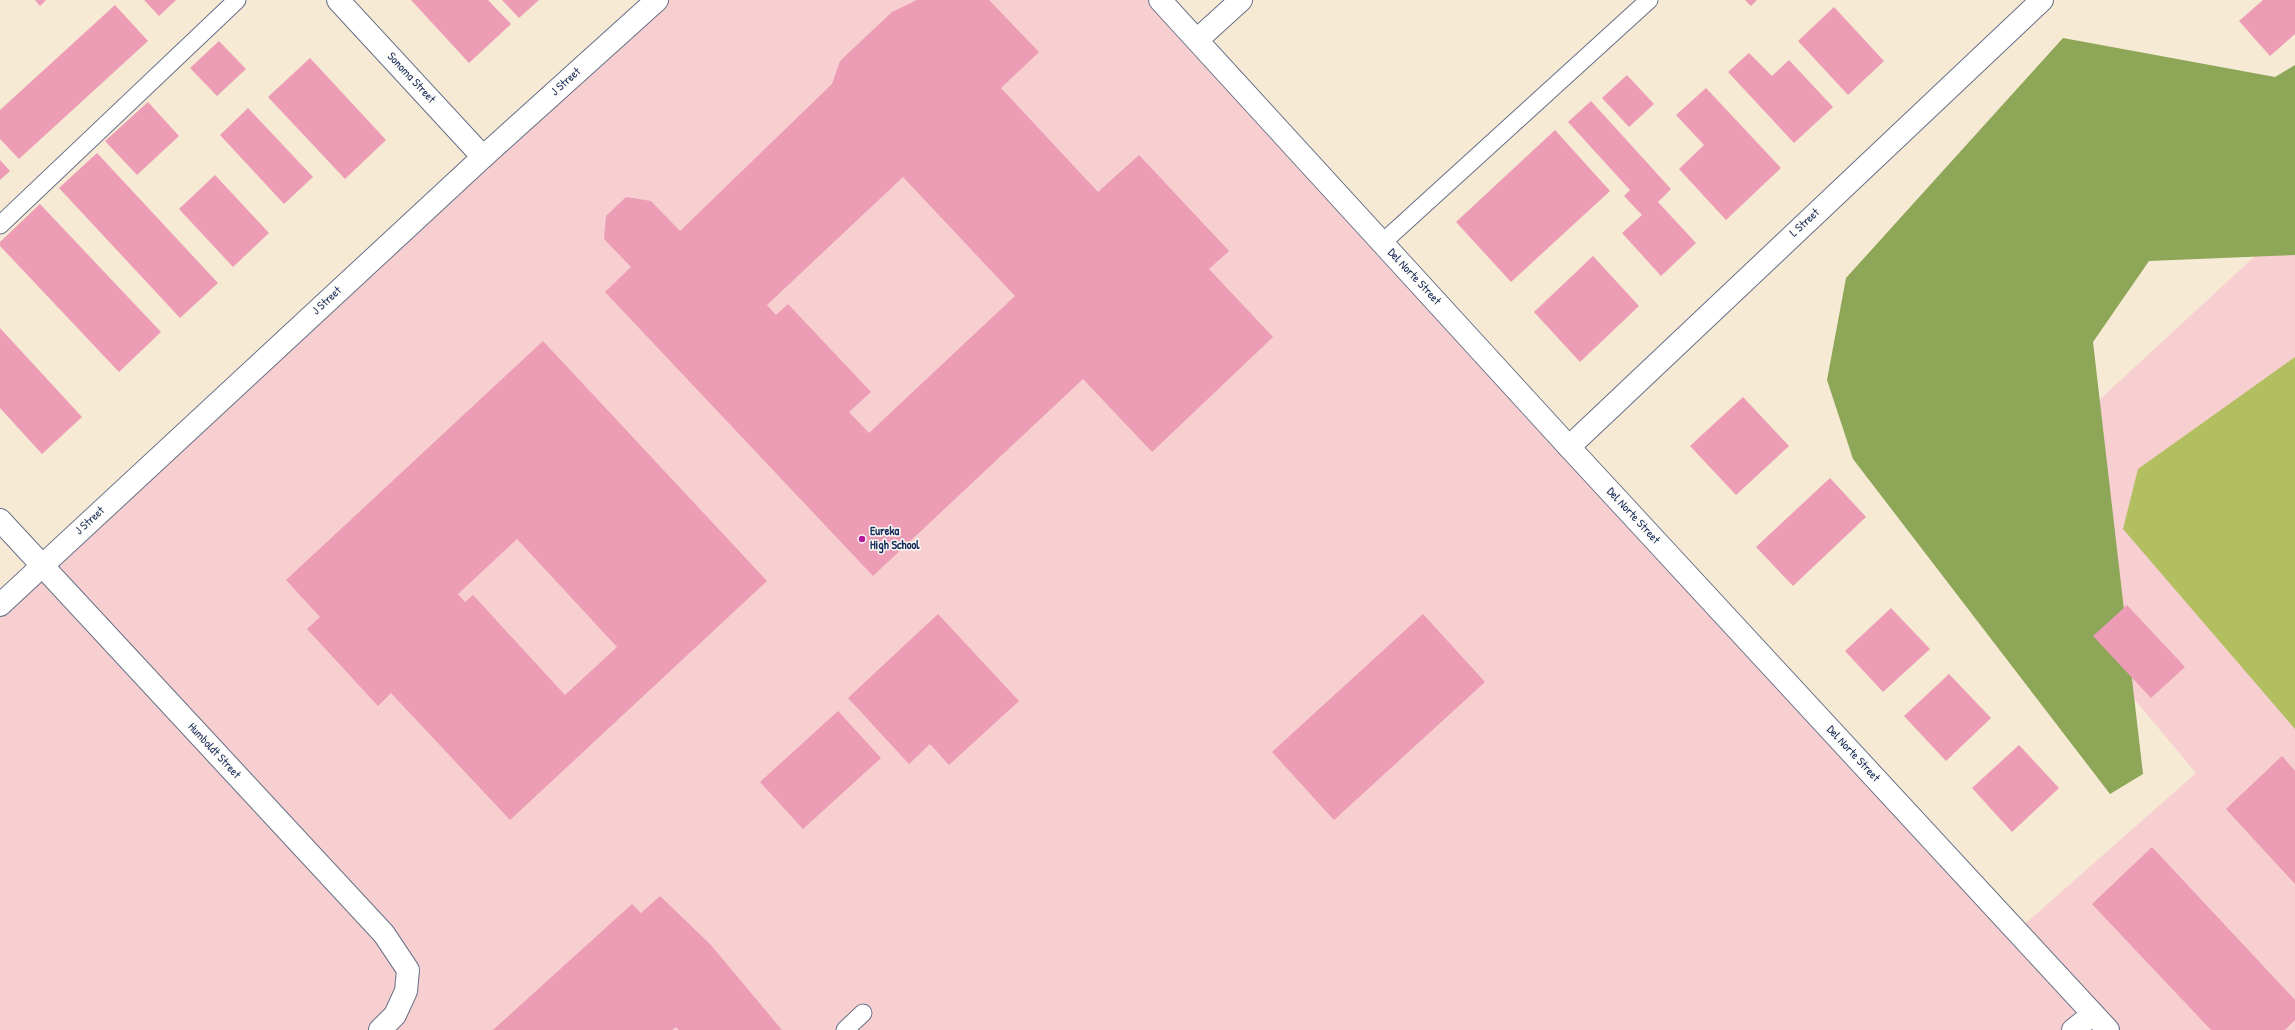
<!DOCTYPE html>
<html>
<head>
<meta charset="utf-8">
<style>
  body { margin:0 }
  canvas { display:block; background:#f6ead5 }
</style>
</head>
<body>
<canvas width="2295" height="1030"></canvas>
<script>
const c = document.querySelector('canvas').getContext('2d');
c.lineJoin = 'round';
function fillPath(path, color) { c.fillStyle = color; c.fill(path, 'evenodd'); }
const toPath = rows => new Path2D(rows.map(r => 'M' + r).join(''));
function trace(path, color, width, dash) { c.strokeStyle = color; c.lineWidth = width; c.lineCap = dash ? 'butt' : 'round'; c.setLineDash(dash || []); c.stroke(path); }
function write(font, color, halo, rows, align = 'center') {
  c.font = font + ' "Patrick Hand",sans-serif'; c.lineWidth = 3; c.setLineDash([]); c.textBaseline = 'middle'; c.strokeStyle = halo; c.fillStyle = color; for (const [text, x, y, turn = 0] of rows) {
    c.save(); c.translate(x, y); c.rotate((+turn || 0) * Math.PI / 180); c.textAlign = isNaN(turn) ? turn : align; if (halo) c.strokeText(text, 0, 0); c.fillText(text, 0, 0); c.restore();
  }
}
fillPath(toPath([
  [657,0,1160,0,2017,931,2196,773,1978,512,2295,219,2295,1030,0,1030,0,605]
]), '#f7cfd0');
fillPath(toPath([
  [2295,357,2295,729,2123,529,2138,469]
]), '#b2bf61');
fillPath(toPath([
  [2063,38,2275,77,2295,65,2295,255,2149,261,2093,342,2143,774,2110,794,1853,459,1827,380,1846,278]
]), '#8da657');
fillPath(toPath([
  [35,0,46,0,40,6],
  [144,0,176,0,159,16],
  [411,0,488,0,511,24,469,63],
  [502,0,539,0,519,18],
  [917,0,989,0,1039,52,1001,88,1098,192,1139,155,1229,251,1209,269,1273,337,1152,452,1083,379,873,576,605,292,631,267,604,239,606,216,626,197,651,201,680,231,832,84,840,61,892,12],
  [903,177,1015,296,869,433,849,412,871,392,788,304,776,315,767,305],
  [1745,0,1757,0,1751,6],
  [2263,0,2295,0,2295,34,2270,56,2239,21],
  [115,5,148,41,19,159,0,139,0,110],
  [1834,7,1884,61,1848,95,1798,41],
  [219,41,246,69,217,96,190,68],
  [1749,53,1772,76,1789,60,1833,107,1794,143,1728,72],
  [310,58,386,140,345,179,268,97],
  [1627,75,1654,104,1629,127,1602,98],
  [1706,88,1781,168,1726,220,1679,169,1704,145,1676,115],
  [1591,101,1671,189,1658,202,1696,243,1661,276,1622,233,1642,215,1624,196,1630,190,1568,122],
  [148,102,179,136,137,175,105,141],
  [248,108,313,177,284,204,220,135],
  [1555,130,1610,191,1511,282,1456,222],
  [97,153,218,283,180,318,59,188],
  [0,160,10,171,0,180],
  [215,175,269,233,233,267,179,209],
  [40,204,161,332,119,372,0,246,0,242],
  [1593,256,1639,306,1580,362,1534,312],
  [0,328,82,417,42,454,0,408],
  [543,341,767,581,510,820,391,693,378,706,307,629,320,617,286,580],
  [517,539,617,647,565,695,473,595,465,602,458,594],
  [1743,397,1789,446,1736,495,1690,446],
  [1830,478,1866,517,1793,586,1756,547],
  [2127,605,2185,667,2151,698,2093,636],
  [1891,608,1930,649,1883,692,1845,651],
  [938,614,1019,701,949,765,930,744,909,764,848,698],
  [1423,614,1485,682,1334,820,1272,752],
  [1949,674,1991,718,1946,761,1904,716],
  [838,711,881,758,803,829,760,782],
  [2019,745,2059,788,2012,832,1972,788],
  [2282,756,2295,771,2295,884,2226,809],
  [2152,847,2295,1000,2295,1020,2285,1030,2211,1030,2092,904],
  [660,896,710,944,782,1030,679,1030,676,1027,672,1030,493,1030,632,904,641,913]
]), '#ec9cb5');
const lane = toPath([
  [0,225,237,0],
  [1382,243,1649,0],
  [845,1030,863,1013]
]);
const street = toPath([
  [338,0,483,157],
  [1197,40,1241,0],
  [1569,447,2042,0],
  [0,520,384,934,408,970,406,991,395,1015,380,1030],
  [2073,1030,2093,1014]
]);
const secondary = toPath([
  [1160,0,1569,447,2108,1030],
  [0,605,483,157,657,0]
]);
trace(lane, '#687088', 19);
trace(street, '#687088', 24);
trace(secondary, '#687088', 24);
trace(lane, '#fff', 17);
trace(street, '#fff', 22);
trace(secondary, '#fff', 22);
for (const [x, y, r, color] of [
  [862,539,4,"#b5179e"]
]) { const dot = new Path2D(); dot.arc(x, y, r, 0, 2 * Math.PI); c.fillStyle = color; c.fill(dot); trace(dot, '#fdfcf7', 1.5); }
write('12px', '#1b2f5e', '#fdfcf7', [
  ["Sonoma Street",411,78,47],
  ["J Street",566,82,-42],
  ["L Street",1805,223,-43],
  ["Del Norte Street",1414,277,47],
  ["J Street",327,301,-43],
  ["Del Norte Street",1633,516,47],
  ["J Street",90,521,-43],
  ["Humboldt Street",214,751,47],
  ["Del Norte Street",1853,754,47]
]);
write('bold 12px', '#1b2f5e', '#fdfcf7', [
  ["Eureka",870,532],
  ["High School",870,546]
], 'left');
</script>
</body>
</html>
